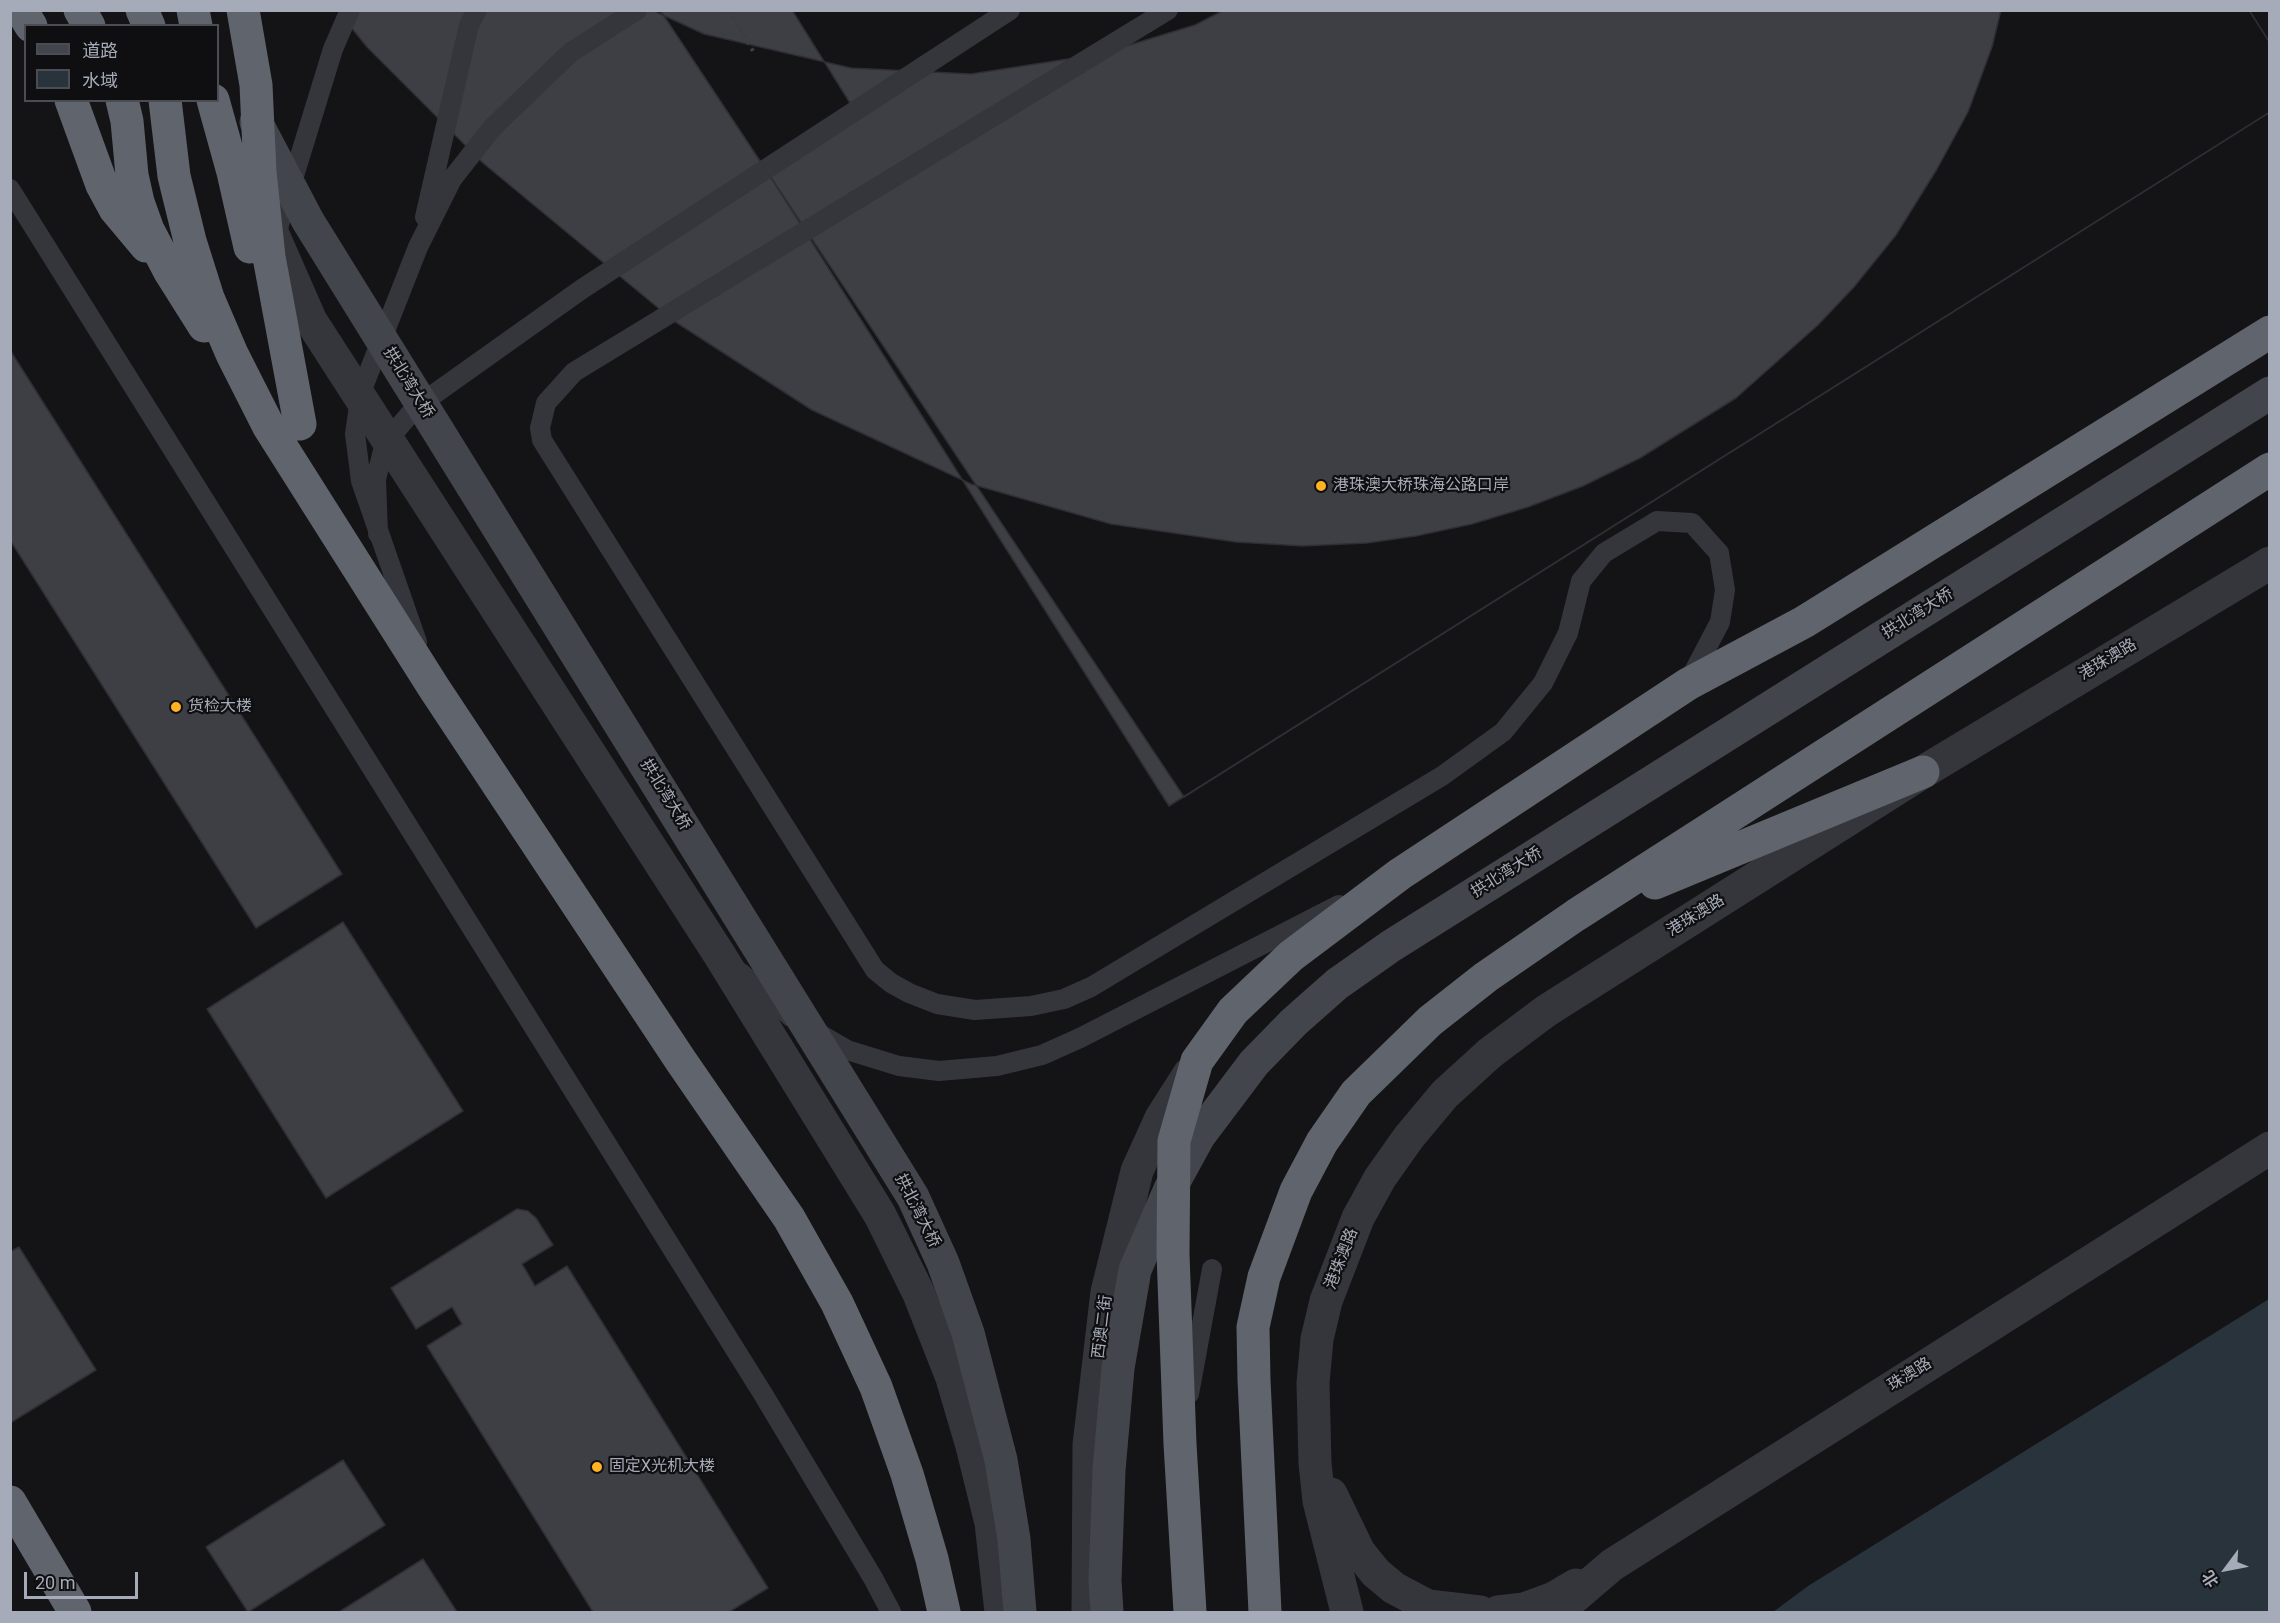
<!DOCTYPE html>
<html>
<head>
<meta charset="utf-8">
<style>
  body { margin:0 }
  #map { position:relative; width:2280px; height:1623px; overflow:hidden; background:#141416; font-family:Roboto,"Noto Sans SC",sans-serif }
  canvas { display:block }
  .frame { position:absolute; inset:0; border:12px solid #a5abb8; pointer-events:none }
  .legend { position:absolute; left:24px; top:24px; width:195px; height:78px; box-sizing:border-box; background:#0f0f11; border:2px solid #4b4d54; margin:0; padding:8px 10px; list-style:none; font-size:18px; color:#a5abb8 }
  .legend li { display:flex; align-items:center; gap:12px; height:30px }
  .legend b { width:30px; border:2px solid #4b4d54 }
  .north { position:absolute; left:2196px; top:1539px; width:60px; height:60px; -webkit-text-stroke:4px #0f0f11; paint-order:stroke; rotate:238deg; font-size:16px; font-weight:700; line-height:24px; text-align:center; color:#a5abb8 }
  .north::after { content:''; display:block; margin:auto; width:21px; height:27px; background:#a5abb8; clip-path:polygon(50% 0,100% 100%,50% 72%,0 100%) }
  .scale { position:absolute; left:24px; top:1572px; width:114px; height:27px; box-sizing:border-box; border:3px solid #a5abb8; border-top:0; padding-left:8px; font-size:18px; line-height:21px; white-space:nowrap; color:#a5abb8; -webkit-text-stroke:4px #0f0f11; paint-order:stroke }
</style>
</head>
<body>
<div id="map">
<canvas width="2280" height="1623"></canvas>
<div class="frame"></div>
<ul class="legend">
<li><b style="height:8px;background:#43454c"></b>道路</li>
<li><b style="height:16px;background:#29333b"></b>水域</li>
</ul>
<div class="north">北</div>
<div class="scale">20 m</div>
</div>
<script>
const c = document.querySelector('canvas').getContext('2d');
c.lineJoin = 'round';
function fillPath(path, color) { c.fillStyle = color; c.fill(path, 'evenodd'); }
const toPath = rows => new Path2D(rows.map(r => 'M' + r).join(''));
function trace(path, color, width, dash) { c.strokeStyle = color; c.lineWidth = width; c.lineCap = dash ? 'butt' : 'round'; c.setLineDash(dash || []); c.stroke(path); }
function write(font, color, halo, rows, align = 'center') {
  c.font = font + ' Roboto,"Noto Sans SC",sans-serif'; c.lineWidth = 4.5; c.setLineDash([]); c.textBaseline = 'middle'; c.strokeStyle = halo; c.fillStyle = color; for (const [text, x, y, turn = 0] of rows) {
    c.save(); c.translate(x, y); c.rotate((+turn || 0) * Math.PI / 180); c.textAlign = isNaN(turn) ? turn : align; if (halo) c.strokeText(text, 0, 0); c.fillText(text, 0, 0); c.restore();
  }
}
fillPath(toPath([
  [2269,1299,2269,1612,1773,1612,1808,1586]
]), '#29333b');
const building = toPath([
  [337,10,652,10,704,34,851,68,971,74,1100,54,1195,25,1224,10,2001,10,1992,47,1968,112,1937,169,1896,235,1854,287,1818,325,1736,398,1640,458,1583,486,1528,507,1472,524,1416,536,1367,543,1302,546,1236,542,1111,524,971,484,812,410,674,321,483,163,367,47,337,10],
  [660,10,792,10,855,111,1012,10,2249,10,2270,43,2270,112,1169,806,770,176,660,10],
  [1018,10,2249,10,2270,43,2270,112,1184,797,770,176,1018,10],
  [10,350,342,874,256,928,10,540,10,350],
  [343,922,463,1111,326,1198,207,1009,343,922],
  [517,1209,528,1211,536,1218,553,1245,522,1264,535,1286,567,1266,768,1588,729,1612,593,1612,427,1346,462,1324,452,1307,416,1329,391,1288,517,1209],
  [19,1247,96,1370,10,1423,10,1252,19,1247],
  [343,1460,385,1525,248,1612,206,1547,343,1460],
  [423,1559,457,1612,339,1612,423,1559]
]);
fillPath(building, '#3e3f44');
trace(building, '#2e2e33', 1.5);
trace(toPath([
  [728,10,753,51]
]), '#3b3d43', 4, [3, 4.5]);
trace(toPath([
  [1168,10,574,372,546,403,540,428,542,440,875,970,891,983,909,993,937,1004,975,1010,1031,1006,1064,999,1091,987,1442,776,1503,732,1543,683,1568,633,1581,581,1604,553,1657,521,1692,523,1719,553,1725,590,1720,622,1689,681],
  [10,189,763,1394,873,1578,891,1612],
  [425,217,469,25,477,10],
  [273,244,333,49,350,10],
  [378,534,376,479,385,443,416,407,582,289,1010,10],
  [417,642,361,481,355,434,361,392,418,247,452,179,492,128,571,52,637,10],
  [741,973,791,1017],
  [816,1032,847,1050,899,1066,939,1071,997,1066,1042,1055,1080,1038,1339,905],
  [1189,1394,1212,1269]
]), '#35363c', 20);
trace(toPath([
  [272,232,311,321,719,954,880,1215,919,1294,952,1378,972,1446,991,1523,1001,1612],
  [1331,1494,1359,1552,1376,1573,1394,1588,1428,1606,1480,1612],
  [1088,1612,1089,1445,1107,1292,1137,1171,1161,1118,1189,1074],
  [1347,1612,1319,1501,1315,1463,1313,1383,1317,1339,1326,1301,1358,1218,1380,1178,1409,1137,1445,1094,1490,1053,1546,1011,1923,772,2270,563],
  [1498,1612,1524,1609,1554,1598,1576,1585],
  [1557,1612,1612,1565,2270,1148]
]), '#35363c', 33);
trace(toPath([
  [256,122,308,221,913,1197,943,1263,968,1333,1001,1460,1014,1539,1020,1612],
  [1107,1612,1105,1581,1109,1470,1118,1368,1135,1270,1170,1189,1199,1136,1254,1063,1294,1022,1337,984,1391,946,2270,393]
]), '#43454c', 33);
trace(toPath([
  [21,10,31,26],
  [80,10,89,26],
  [142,10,149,26],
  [193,10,196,26],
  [243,10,256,85,260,172,269,257,300,424],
  [71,100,102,185,115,209,146,246],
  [122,100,127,121,132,175,138,202,148,230,170,272,204,326],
  [165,100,174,176,190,241,208,298,232,354,269,427,434,688,681,1061,789,1218,837,1303,876,1387,907,1474,932,1559,944,1612],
  [213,100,233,172,250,247],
  [1655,883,1923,772],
  [10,1502,75,1612],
  [1190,1612,1180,1444,1173,1254,1174,1141,1197,1061,1233,1011,1291,956,1400,874,1688,684,1804,622,2270,332],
  [1265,1612,1254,1380,1253,1327,1264,1277,1296,1191,1322,1142,1356,1093,1430,1021,1486,977,1576,915,2270,469]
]), '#60646d', 33);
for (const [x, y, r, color] of [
  [1321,486,6,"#ffb324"],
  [176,707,6,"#ffb324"],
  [597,1467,6,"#ffb324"]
]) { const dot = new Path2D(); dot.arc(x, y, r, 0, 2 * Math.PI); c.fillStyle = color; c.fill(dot); trace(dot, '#0f0f11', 2); }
write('16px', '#a5abb8', '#0f0f11', [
  ["拱北湾大桥",408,383,58],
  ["拱北湾大桥",1918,614,-32],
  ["港珠澳路",2108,660,-31],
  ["拱北湾大桥",665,795,58],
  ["拱北湾大桥",1507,873,-32],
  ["港珠澳路",1696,916,-32],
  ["拱北湾大桥",917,1211,63],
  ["港珠澳路",1342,1259,-69],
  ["西澳二街",1103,1327,-83],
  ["珠澳路",1910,1375,-32]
]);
write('16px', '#a5abb8', '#0f0f11', [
  ["港珠澳大桥珠海公路口岸",1333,486],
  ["货检大楼",188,707],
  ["固定X光机大楼",609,1467]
], 'left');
</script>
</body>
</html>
